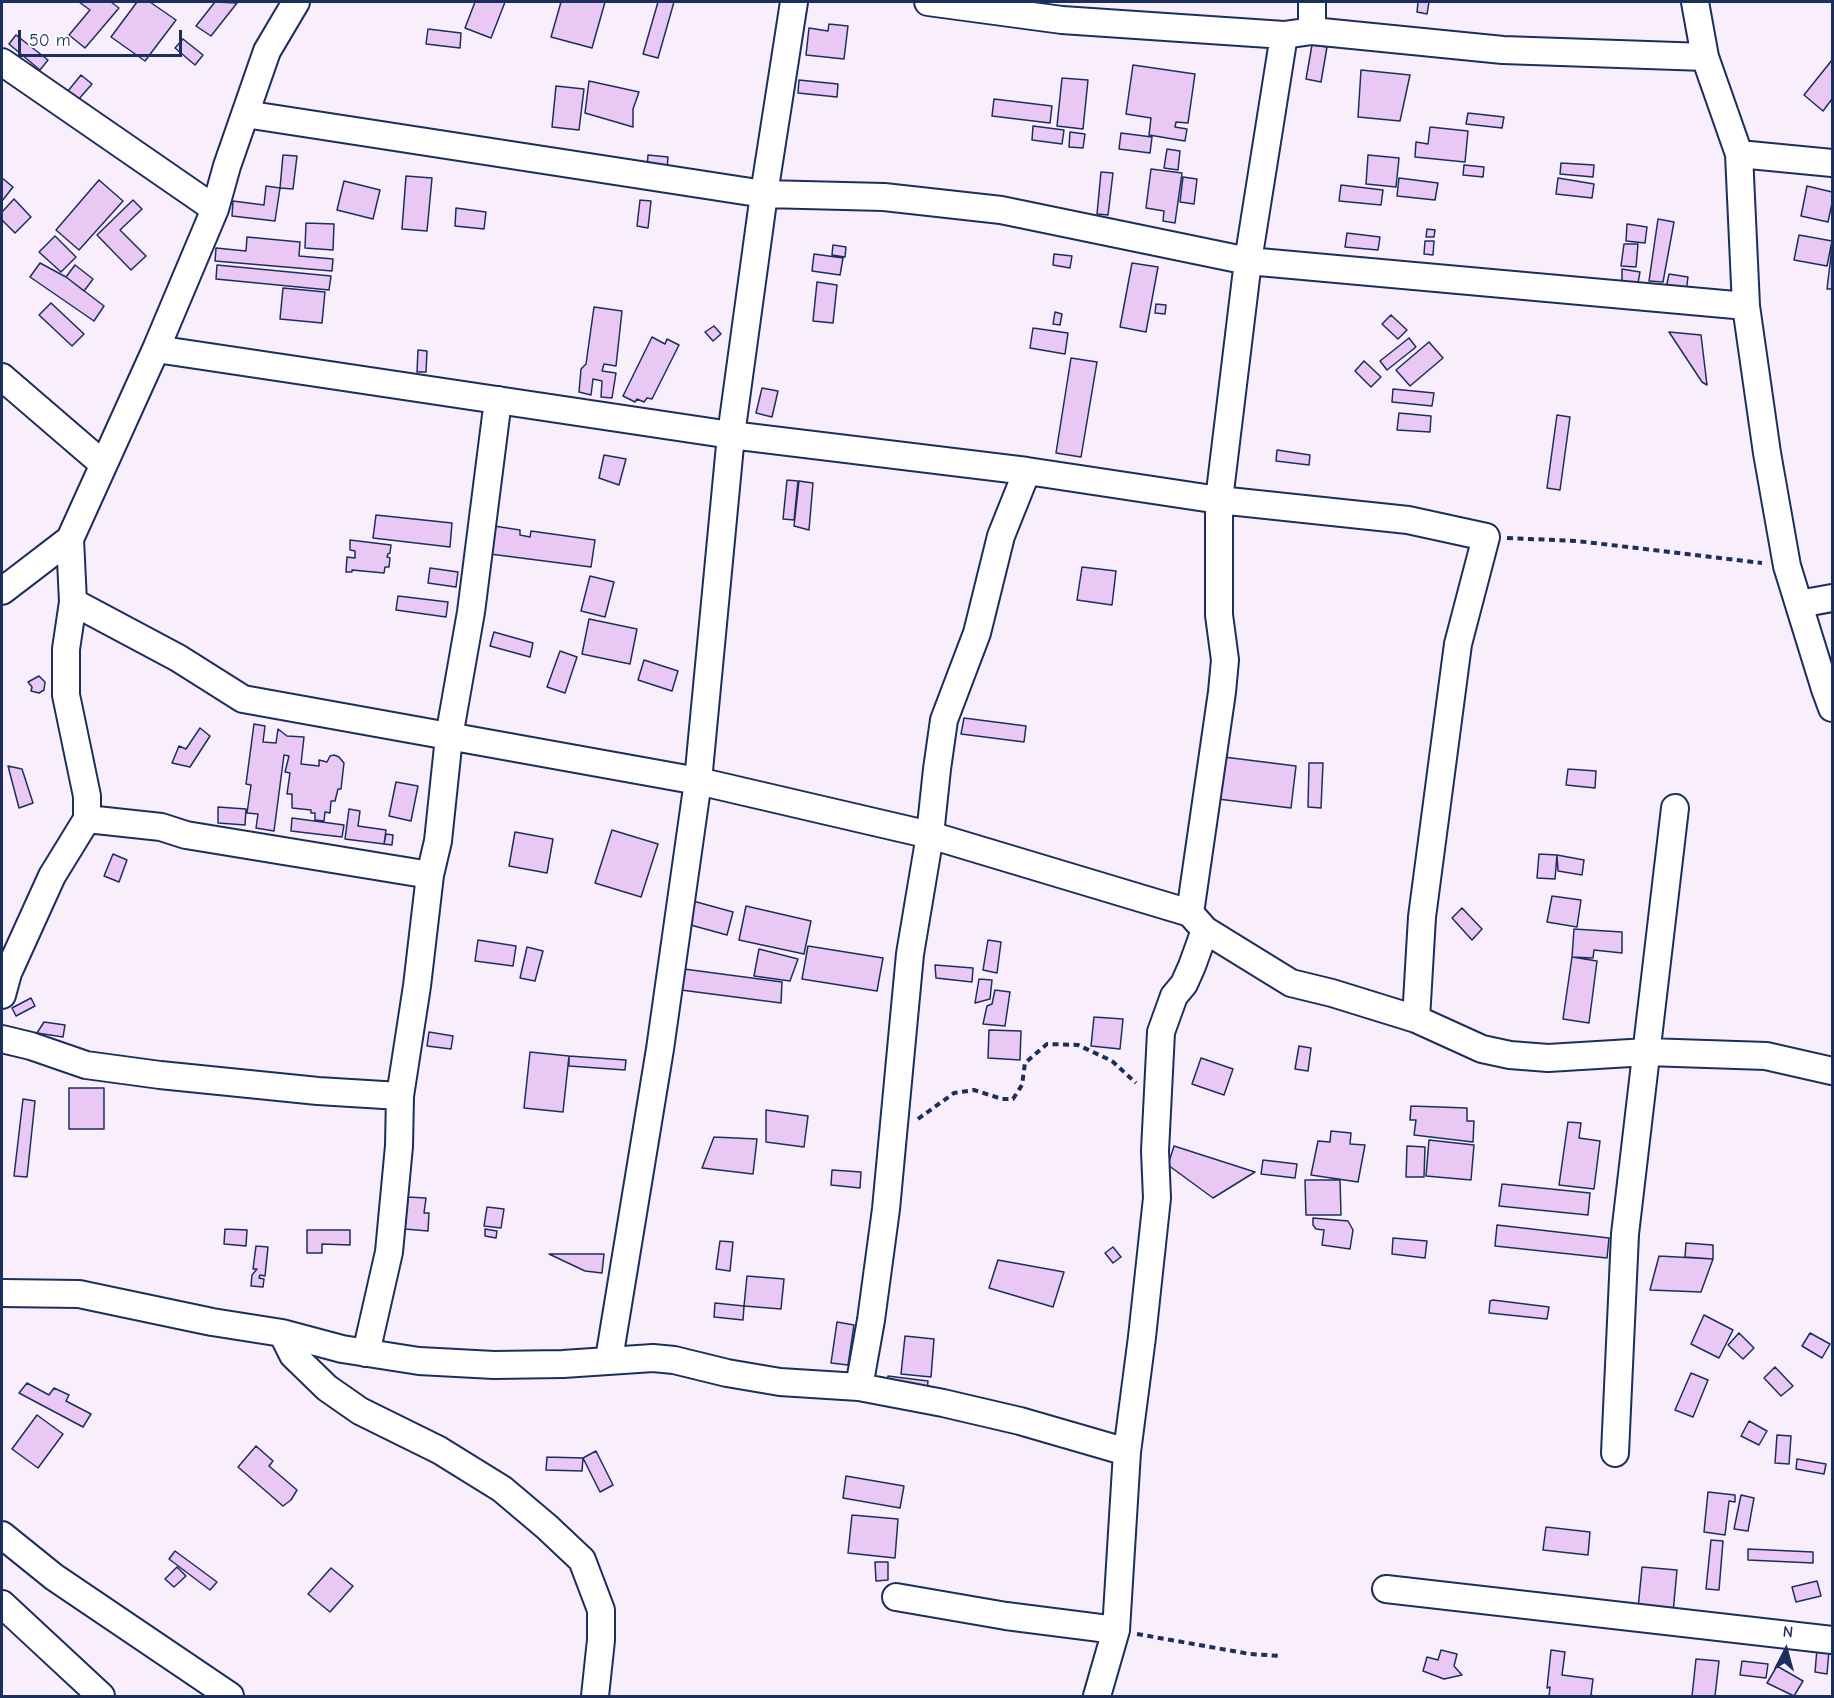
<!DOCTYPE html>
<html>
<head>
<meta charset="utf-8">
<style>
  body { margin:0 }
  #map { position:relative; width:1834px; height:1698px; overflow:hidden; background:#f9eefc; font-family:"Comic Neue",sans-serif }
  canvas { display:block }
  .frame { position:absolute; inset:0; border:3px solid #1b2f5e; pointer-events:none }
  .north { position:absolute; left:1756px; top:1620px; width:60px; height:60px; -webkit-text-stroke:4px #fff; paint-order:stroke; rotate:6deg; font-size:16px; font-weight:700; line-height:24px; text-align:center; color:#1b2f5e }
  .north::after { content:''; display:block; margin:auto; width:21px; height:27px; background:#1b2f5e; clip-path:polygon(50% 0,100% 100%,50% 72%,0 100%) }
  .scale { position:absolute; left:18px; top:30px; width:164px; height:27px; box-sizing:border-box; border:3px solid #1b2f5e; border-top:0; padding-left:8px; font-size:18px; line-height:21px; white-space:nowrap; color:#1b2f5e; -webkit-text-stroke:4px #fff; paint-order:stroke }
</style>
</head>
<body>
<div id="map">
<canvas width="1834" height="1698"></canvas>
<div class="frame"></div>
<div class="north">N</div>
<div class="scale">50 m</div>
</div>
<script>
const c = document.querySelector('canvas').getContext('2d');
c.lineJoin = 'round';
function fillPath(path, color) { c.fillStyle = color; c.fill(path, 'evenodd'); }
const toPath = rows => new Path2D(rows.map(r => 'M' + r).join(''));
function trace(path, color, width, dash) { c.strokeStyle = color; c.lineWidth = width; c.lineCap = dash ? 'butt' : 'round'; c.setLineDash(dash || []); c.stroke(path); }
const building = toPath([
  [79,2,111,2,119,8,85,48,69,35,90,10,79,2],
  [137,2,150,2,176,20,145,61,111,37,137,2],
  [215,2,237,3,211,36,196,26,215,2],
  [475,2,505,2,491,38,465,28,475,2],
  [561,2,605,2,592,48,551,37,561,2],
  [658,2,674,2,658,58,643,54,658,2],
  [1418,2,1429,2,1427,14,1417,12,1418,2],
  [829,24,848,26,844,59,806,55,809,28,828,31,829,24],
  [428,29,461,33,460,48,426,44,428,29],
  [16,35,48,60,40,70,9,44,16,35],
  [183,39,203,55,195,65,175,48,183,39],
  [1312,45,1327,47,1321,82,1306,79,1312,45],
  [1832,60,1832,99,1823,111,1804,95,1832,60],
  [1133,65,1195,74,1188,123,1176,122,1175,127,1187,129,1185,141,1149,135,1151,118,1126,114,1133,65],
  [1361,70,1410,75,1400,121,1358,117,1361,70],
  [81,75,92,84,78,100,68,91,81,75],
  [1062,78,1088,80,1083,129,1057,126,1062,78],
  [799,80,838,84,837,97,798,93,799,80],
  [589,81,639,92,633,109,633,127,585,113,589,81],
  [556,86,584,89,579,130,552,127,556,86],
  [994,99,1052,106,1050,123,992,116,994,99],
  [1468,113,1504,117,1502,128,1466,124,1468,113],
  [1033,126,1064,130,1062,144,1032,140,1033,126],
  [1430,127,1468,131,1465,162,1415,157,1416,142,1428,144,1430,127],
  [1070,132,1085,134,1083,148,1069,147,1070,132],
  [1121,133,1152,137,1150,153,1119,149,1121,133],
  [1167,149,1180,151,1178,170,1164,168,1167,149],
  [283,155,297,156,293,189,280,188,283,155],
  [648,155,668,157,667,169,647,167,648,155],
  [1368,155,1399,158,1396,187,1366,184,1368,155],
  [1561,163,1594,165,1593,177,1560,174,1561,163],
  [1464,165,1484,167,1483,177,1463,175,1464,165],
  [1151,169,1182,173,1175,223,1163,221,1164,211,1146,208,1151,169],
  [1101,172,1113,173,1108,215,1097,214,1101,172],
  [406,176,432,178,427,231,402,229,406,176],
  [1183,177,1197,179,1194,204,1180,202,1183,177],
  [2,178,13,187,2,201,2,178],
  [1399,178,1438,183,1435,200,1397,196,1399,178],
  [1558,178,1594,184,1592,198,1556,194,1558,178],
  [99,180,123,201,79,250,56,230,99,180],
  [344,181,380,190,373,219,337,210,344,181],
  [1341,185,1383,190,1381,205,1339,201,1341,185],
  [266,186,280,188,275,221,232,216,233,201,264,205,266,186],
  [1807,186,1832,192,1832,203,1828,222,1801,216,1807,186],
  [14,199,31,217,15,233,2,220,2,212,14,199],
  [133,200,142,209,120,230,146,256,131,270,97,235,133,200],
  [640,200,651,201,648,228,637,226,640,200],
  [456,208,486,212,484,229,455,226,456,208],
  [1658,219,1674,222,1663,282,1649,281,1658,219],
  [306,223,334,224,333,250,305,248,306,223],
  [1627,224,1647,227,1645,243,1626,241,1627,224],
  [1427,229,1435,230,1434,237,1426,237,1427,229],
  [1347,233,1380,237,1378,250,1345,247,1347,233],
  [1799,235,1832,241,1827,266,1794,260,1799,235],
  [55,236,76,257,61,272,39,252,55,236],
  [247,237,300,242,299,256,333,259,332,271,215,261,216,248,246,251,247,237],
  [1425,241,1434,241,1433,255,1424,254,1425,241],
  [1624,244,1638,244,1636,267,1621,266,1624,244],
  [833,245,846,247,845,257,832,255,833,245],
  [1832,247,1832,289,1827,289,1832,247],
  [814,254,843,258,840,275,812,271,814,254],
  [1054,254,1072,256,1070,268,1053,265,1054,254],
  [40,263,66,277,104,306,94,321,30,277,40,263],
  [1132,263,1158,267,1146,332,1120,327,1132,263],
  [75,265,93,279,84,291,66,277,75,265],
  [217,265,331,276,329,290,216,279,217,265],
  [1622,269,1640,272,1638,283,1622,282,1622,269],
  [1669,274,1688,277,1686,292,1666,288,1669,274],
  [817,282,837,285,833,323,813,321,817,282],
  [283,288,325,292,322,323,280,319,283,288],
  [51,303,84,334,72,346,39,315,51,303],
  [1156,304,1166,305,1165,314,1155,313,1156,304],
  [594,307,622,311,616,366,604,364,602,371,616,373,612,398,601,397,602,381,593,379,591,395,579,392,581,369,586,364,594,307],
  [1055,312,1062,314,1060,325,1053,324,1055,312],
  [1391,315,1407,330,1398,339,1382,324,1391,315],
  [714,326,721,334,713,341,705,332,714,326],
  [1033,328,1068,333,1065,354,1030,348,1033,328],
  [1669,332,1701,335,1707,385,1702,382,1669,332],
  [652,337,665,344,667,339,679,345,652,399,647,398,644,402,637,399,635,402,623,396,652,337],
  [1409,338,1416,347,1387,370,1380,361,1409,338],
  [1429,342,1443,358,1410,386,1396,370,1429,342],
  [418,350,427,351,426,372,417,372,418,350],
  [1071,358,1097,362,1081,457,1056,453,1071,358],
  [1364,361,1381,377,1371,387,1355,371,1364,361],
  [762,388,778,391,772,417,756,413,762,388],
  [1393,389,1434,393,1432,406,1392,402,1393,389],
  [1399,413,1431,416,1430,432,1397,430,1399,413],
  [1557,415,1570,417,1560,490,1547,488,1557,415],
  [1277,450,1310,455,1309,465,1276,461,1277,450],
  [604,455,626,459,619,485,599,478,604,455],
  [787,480,798,481,794,520,783,519,787,480],
  [799,481,813,483,809,530,794,526,799,481],
  [376,515,452,523,450,547,373,538,376,515],
  [494,526,520,530,520,535,530,537,531,531,595,540,591,567,490,554,494,526],
  [350,540,391,545,390,553,388,554,387,557,390,558,389,567,385,567,384,573,352,570,352,572,346,572,347,557,355,558,355,551,350,550,350,540],
  [1082,567,1116,571,1112,605,1077,600,1082,567],
  [430,568,458,572,456,587,428,583,430,568],
  [590,576,614,582,605,617,581,611,590,576],
  [398,596,448,602,446,617,396,610,398,596],
  [589,619,637,629,630,664,582,654,589,619],
  [494,632,533,643,530,657,490,646,494,632],
  [560,651,577,657,565,693,547,687,560,651],
  [644,660,678,671,672,691,638,680,644,660],
  [39,676,45,682,44,690,39,693,31,691,32,687,28,682,39,676],
  [964,718,1026,726,1024,742,961,734,964,718],
  [254,724,265,726,263,742,276,743,278,729,287,736,304,737,301,764,319,766,319,760,327,762,330,756,334,755,339,757,344,763,341,789,338,789,335,801,331,801,330,813,325,812,324,821,315,820,315,813,311,813,311,810,292,808,292,794,287,794,290,773,285,772,289,756,284,755,274,831,256,828,258,814,247,813,251,785,246,784,254,724],
  [200,728,210,736,190,767,172,763,179,746,186,749,200,728],
  [1224,757,1296,766,1291,808,1218,799,1224,757],
  [1309,763,1323,763,1321,808,1308,807,1309,763],
  [8,766,22,769,33,803,19,808,8,766],
  [1568,769,1596,771,1595,788,1566,785,1568,769],
  [396,782,418,786,411,821,389,816,396,782],
  [218,807,246,809,245,825,218,823,218,807],
  [349,809,360,811,358,826,386,830,384,844,345,839,349,809],
  [292,818,344,825,342,837,291,831,292,818],
  [612,830,658,844,641,897,595,883,612,830],
  [515,832,553,839,547,873,509,866,515,832],
  [386,834,393,835,392,845,384,844,386,834],
  [113,854,127,860,119,882,104,876,113,854],
  [1539,854,1557,855,1555,879,1537,878,1539,854],
  [1557,855,1584,860,1582,875,1558,871,1557,855],
  [1552,896,1581,900,1577,927,1547,922,1552,896],
  [693,901,733,912,727,935,687,924,693,901],
  [746,906,811,921,804,954,739,940,746,906],
  [1462,908,1482,929,1472,940,1452,918,1462,908],
  [1574,929,1622,932,1622,953,1594,950,1593,958,1572,957,1574,929],
  [478,940,516,946,513,966,475,961,478,940],
  [988,940,1001,942,997,973,983,970,988,940],
  [808,946,883,958,877,991,802,979,808,946],
  [527,947,543,951,535,981,520,978,527,947],
  [759,949,798,959,790,981,754,976,759,949],
  [1572,957,1597,961,1589,1023,1563,1019,1572,957],
  [935,965,973,968,972,982,936,978,935,965],
  [684,969,782,982,781,1003,681,990,684,969],
  [979,979,992,980,990,999,975,1003,979,979],
  [995,990,1010,992,1005,1026,983,1024,987,1006,992,1004,995,990],
  [31,998,35,1006,16,1016,12,1008,31,998],
  [1094,1017,1123,1019,1120,1049,1091,1046,1094,1017],
  [44,1022,65,1025,63,1037,37,1033,44,1022],
  [989,1030,1021,1031,1020,1060,988,1058,989,1030],
  [429,1032,453,1036,451,1049,427,1046,429,1032],
  [1299,1046,1311,1048,1308,1071,1295,1069,1299,1046],
  [530,1052,569,1056,563,1112,524,1108,530,1052],
  [569,1056,626,1060,625,1070,569,1066,569,1056],
  [1201,1058,1233,1069,1224,1095,1192,1084,1201,1058],
  [69,1088,104,1088,104,1129,69,1129,69,1088],
  [23,1099,35,1101,27,1177,14,1176,23,1099],
  [1411,1106,1467,1108,1467,1121,1474,1121,1473,1142,1414,1135,1416,1120,1410,1120,1411,1106],
  [766,1110,808,1116,804,1147,766,1142,766,1110],
  [1568,1122,1581,1123,1579,1138,1600,1141,1594,1189,1559,1185,1568,1122],
  [1331,1131,1351,1133,1350,1144,1365,1145,1358,1182,1311,1175,1318,1141,1330,1142,1331,1131],
  [714,1137,757,1139,753,1174,702,1168,714,1137],
  [1429,1140,1474,1145,1471,1180,1426,1176,1429,1140],
  [1174,1146,1255,1172,1213,1198,1168,1165,1174,1146],
  [1407,1146,1425,1147,1424,1177,1406,1177,1407,1146],
  [1263,1160,1297,1164,1295,1178,1261,1174,1263,1160],
  [832,1170,861,1172,860,1188,831,1185,832,1170],
  [1305,1180,1340,1180,1341,1215,1306,1215,1305,1180],
  [1502,1184,1590,1193,1588,1215,1499,1206,1502,1184],
  [408,1197,426,1198,424,1213,429,1213,428,1231,405,1229,408,1197],
  [487,1207,504,1209,501,1228,484,1226,487,1207],
  [1313,1218,1348,1221,1353,1230,1350,1249,1322,1245,1324,1230,1316,1229,1313,1225,1313,1218],
  [1497,1225,1609,1238,1607,1258,1495,1246,1497,1225],
  [225,1229,247,1230,246,1246,224,1244,225,1229],
  [485,1229,497,1231,496,1238,485,1236,485,1229],
  [307,1230,350,1230,350,1245,322,1244,322,1253,307,1253,307,1230],
  [1393,1238,1427,1241,1425,1258,1392,1254,1393,1238],
  [720,1241,733,1242,730,1271,716,1269,720,1241],
  [1686,1243,1713,1245,1713,1259,1685,1257,1686,1243],
  [256,1246,268,1247,265,1276,260,1275,259,1278,264,1279,263,1287,251,1286,252,1275,257,1269,253,1269,256,1246],
  [1113,1247,1121,1257,1113,1263,1105,1253,1113,1247],
  [549,1254,604,1254,602,1273,585,1271,549,1254],
  [1659,1256,1713,1259,1701,1292,1650,1290,1659,1256],
  [998,1260,1064,1272,1053,1307,989,1288,998,1260],
  [747,1276,784,1279,781,1309,744,1306,747,1276],
  [1493,1300,1549,1307,1547,1319,1489,1313,1490,1301,1493,1300],
  [715,1303,744,1306,743,1320,714,1317,715,1303],
  [1704,1315,1733,1330,1719,1358,1691,1344,1704,1315],
  [837,1322,854,1325,848,1365,831,1363,837,1322],
  [1739,1333,1754,1348,1743,1359,1728,1345,1739,1333],
  [1810,1333,1830,1344,1822,1358,1802,1346,1810,1333],
  [905,1336,934,1339,931,1377,901,1374,905,1336],
  [1775,1367,1793,1386,1781,1396,1764,1378,1775,1367],
  [1691,1373,1708,1380,1693,1417,1675,1410,1691,1373],
  [888,1376,928,1381,927,1392,887,1388,888,1376],
  [27,1383,49,1395,54,1388,69,1395,66,1401,91,1414,83,1427,19,1393,27,1383],
  [37,1415,63,1434,38,1468,12,1449,37,1415],
  [1749,1421,1767,1431,1759,1445,1741,1436,1749,1421],
  [1777,1435,1791,1436,1789,1464,1775,1463,1777,1435],
  [256,1446,273,1461,269,1466,297,1490,291,1500,283,1506,238,1467,256,1446],
  [596,1451,613,1485,600,1492,583,1458,596,1451],
  [547,1457,583,1458,582,1471,546,1470,547,1457],
  [1797,1459,1826,1464,1824,1474,1796,1469,1797,1459],
  [846,1476,904,1486,900,1508,843,1498,846,1476],
  [1708,1492,1735,1495,1735,1502,1729,1501,1725,1535,1704,1532,1708,1492],
  [1741,1495,1754,1498,1748,1531,1734,1529,1741,1495],
  [852,1515,898,1519,895,1558,848,1553,852,1515],
  [1546,1527,1590,1532,1588,1555,1543,1550,1546,1527],
  [1711,1540,1723,1541,1719,1590,1706,1589,1711,1540],
  [1748,1549,1813,1552,1813,1563,1748,1560,1748,1549],
  [175,1551,217,1582,210,1590,169,1559,175,1551],
  [875,1562,888,1562,888,1580,876,1581,875,1562],
  [177,1567,186,1576,174,1587,165,1579,177,1567],
  [1642,1567,1677,1570,1673,1613,1638,1609,1642,1567],
  [331,1568,353,1586,330,1612,308,1594,331,1568],
  [1817,1581,1821,1596,1796,1602,1792,1587,1817,1581],
  [1817,1649,1829,1651,1827,1674,1815,1672,1817,1649],
  [1441,1650,1457,1654,1454,1666,1462,1675,1444,1679,1423,1671,1427,1657,1438,1660,1441,1650],
  [1551,1650,1565,1652,1562,1675,1593,1679,1591,1695,1594,1696,1549,1696,1550,1687,1547,1688,1551,1650],
  [1696,1659,1719,1661,1715,1696,1692,1696,1696,1659],
  [1742,1661,1768,1664,1766,1678,1740,1675,1742,1661],
  [1777,1666,1803,1681,1794,1696,1767,1683,1777,1666]
]);
fillPath(building, '#eac8f4');
trace(building, '#1b2f5e', 1.5);
const minor = toPath([
  [928,2,1062,20,1284,35,1312,31,1503,50,1705,57],
  [1695,2,1705,57,1739,154,1746,306,1767,453,1787,566,1825,689,1832,708],
  [1312,31,1312,2],
  [2,62,215,209],
  [245,114,764,194,884,197,1001,210,1248,261,1746,306],
  [1739,154,1832,163],
  [156,349,731,435,1027,471,1219,500,1408,520,1486,537,1458,644,1422,917,1416,1019],
  [2,377,103,464],
  [70,539,73,602,178,658,243,699,698,781,930,835,1190,913,1205,930,1291,983,1332,993,1416,1019,1482,1049,1510,1055,1548,1058,1647,1052,1766,1056,1832,1071],
  [2,591,70,539,156,349,215,209,227,166,267,51,296,2],
  [73,602,66,649,66,695,87,796,87,819],
  [1799,604,1832,598],
  [1190,913,1222,692,1225,660,1219,615,1219,500,1248,261,1284,35],
  [2,995,8,973,52,876,87,819,161,827,186,835,430,875,438,841,449,737,471,612,498,400],
  [2,1039,31,1046,86,1065,160,1075,318,1091,400,1096],
  [2,1293,79,1294,212,1322,282,1333,342,1349,419,1361,494,1365,563,1364,653,1358,674,1360,727,1373,780,1382,859,1387,943,1403,1020,1421,1127,1452],
  [282,1333,293,1355,327,1388,360,1411,439,1450,502,1489,547,1527,582,1560,601,1610,601,1640,595,1696],
  [366,1353,389,1252,399,1146,400,1096,417,986,430,875],
  [609,1359,660,1049,698,781,731,435,764,194,794,2],
  [859,1387,871,1320,886,1209,910,954,930,835,937,769,944,720,977,633,1001,536,1027,471],
  [1615,1453,1625,1234,1675,808],
  [2,1535,54,1577,230,1696],
  [1386,1589,1832,1640],
  [896,1597,1006,1616,1116,1630],
  [2,1604,101,1696],
  [1097,1696,1116,1630,1127,1452,1142,1337,1157,1198,1155,1151,1161,1032,1174,996,1184,984,1192,966,1205,930]
]);
trace(minor, '#1b2f5e', 30);
trace(toPath([
  [1507,538,1577,541,1762,563],
  [918,1119,954,1093,974,1090,1002,1099,1013,1099,1022,1085,1025,1063,1047,1044,1078,1045,1112,1061,1136,1083],
  [1137,1634,1250,1654,1281,1656]
]), '#1b2f5e', 4, [6, 4.5]);
trace(minor, '#fff', 26);
</script>
</body>
</html>
